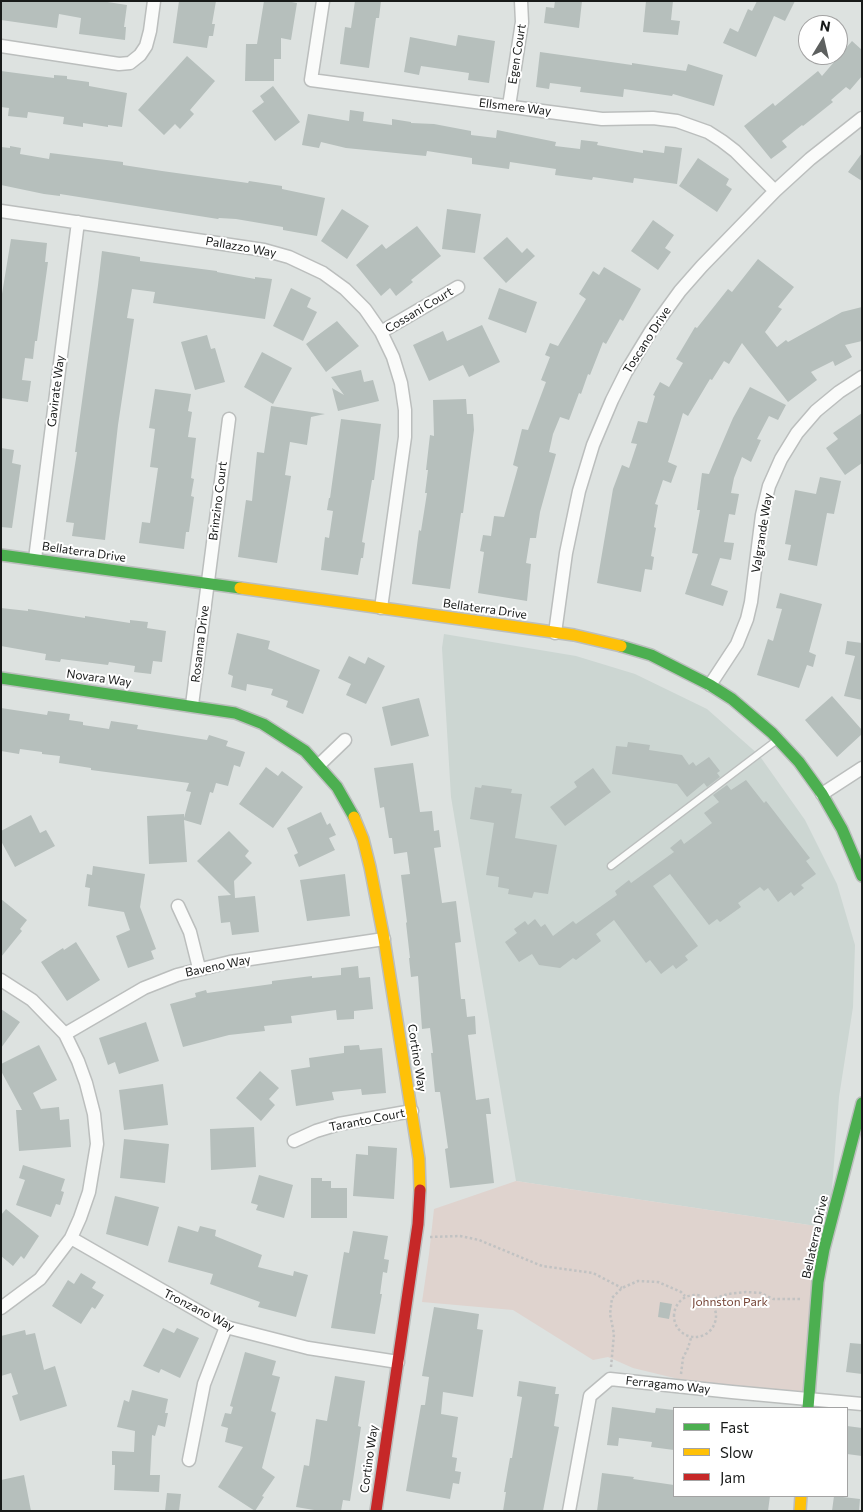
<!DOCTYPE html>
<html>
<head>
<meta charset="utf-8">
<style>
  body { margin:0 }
  #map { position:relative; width:863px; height:1512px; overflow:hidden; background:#dde2e0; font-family:Commissioner,sans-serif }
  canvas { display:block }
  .frame { position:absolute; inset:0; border:2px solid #181a19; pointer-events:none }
  .legend { position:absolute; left:673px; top:1407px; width:175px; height:90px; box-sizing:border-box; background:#fff; border:1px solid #a3a3a3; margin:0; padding:6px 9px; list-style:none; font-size:15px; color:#181a19 }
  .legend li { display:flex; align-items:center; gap:10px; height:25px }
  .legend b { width:25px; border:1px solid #a3a3a3 }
  .north { position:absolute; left:798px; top:15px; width:50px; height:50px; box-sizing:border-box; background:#fff; border:1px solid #a3a3a3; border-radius:50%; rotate:9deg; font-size:14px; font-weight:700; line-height:20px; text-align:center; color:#181a19 }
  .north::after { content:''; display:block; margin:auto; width:18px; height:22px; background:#5d605f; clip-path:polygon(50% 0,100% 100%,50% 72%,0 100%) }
</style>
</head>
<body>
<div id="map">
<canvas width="863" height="1512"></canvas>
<div class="frame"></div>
<ul class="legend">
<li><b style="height:6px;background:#4caf50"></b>Fast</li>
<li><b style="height:6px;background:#ffc107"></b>Slow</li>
<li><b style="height:6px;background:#c62828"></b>Jam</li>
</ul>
<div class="north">N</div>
</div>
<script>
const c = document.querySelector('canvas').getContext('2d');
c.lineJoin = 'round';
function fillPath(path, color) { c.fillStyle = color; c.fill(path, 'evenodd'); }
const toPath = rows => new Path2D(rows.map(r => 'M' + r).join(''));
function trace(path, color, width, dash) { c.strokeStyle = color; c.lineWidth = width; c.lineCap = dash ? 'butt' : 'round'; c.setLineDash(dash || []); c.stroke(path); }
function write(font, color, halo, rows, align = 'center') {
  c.font = font + ' Commissioner,sans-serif'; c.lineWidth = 4; c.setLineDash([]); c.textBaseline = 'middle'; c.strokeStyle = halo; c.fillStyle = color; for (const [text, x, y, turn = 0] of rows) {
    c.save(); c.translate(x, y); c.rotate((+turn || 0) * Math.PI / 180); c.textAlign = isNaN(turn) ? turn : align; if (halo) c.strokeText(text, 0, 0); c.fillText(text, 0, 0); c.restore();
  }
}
fillPath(toPath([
  [444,634,576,656,635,674,707,709,759,755,805,820,837,884,855,945,853,1007,839,1097,829,1228,516,1181,451,797,442,648]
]), '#ccd6d2');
fillPath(toPath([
  [516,1181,829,1228,808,1399,732,1392,633,1368,608,1357,593,1360,513,1310,422,1302,429,1254,434,1209]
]), '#dfd3ce');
fillPath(toPath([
  [1,1,101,1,127,5,124,27,126,27,125,40,79,34,81,18,59,14,57,28,1,20],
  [179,1,216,1,212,24,215,24,213,36,209,36,207,48,173,43],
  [264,1,286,1,297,3,291,40,281,38,281,59,274,59,274,81,245,81,246,44,257,44],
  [355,1,381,1,379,18,376,18,369,68,340,64,345,27,351,28],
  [555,1,582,1,579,28,544,23,546,7,554,8],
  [646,1,673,1,671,20,680,21,678,35,643,32],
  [757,1,795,1,785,21,774,16,756,57,723,43,730,28,738,32,748,9,752,11],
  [458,35,495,41,489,83,468,80,469,73,421,66,419,75,404,72,410,37,456,46],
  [852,41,862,50,862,76,850,90,846,87,831,100,833,102,803,126,802,125,782,141,787,147,771,159,744,126,773,103,775,106,818,71,822,76],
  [540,52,632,65,632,63,686,71,688,64,723,75,714,106,673,94,672,96,624,89,623,97,580,92,581,87,550,83,549,89,536,87],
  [187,56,215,81,190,110,194,114,180,129,175,124,164,135,138,110],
  [1,71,54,78,54,75,67,76,67,79,89,82,89,86,127,93,122,127,108,125,108,127,83,123,83,127,63,124,64,117,28,112,27,118,8,116,9,108,1,107],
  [273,86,300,122,275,141,252,111,264,102,260,96],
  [350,110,364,112,363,121,392,125,392,119,411,122,411,123,434,124,471,131,471,135,496,138,497,130,556,142,555,146,580,149,581,140,598,142,597,145,643,153,643,150,664,153,665,146,682,148,677,184,634,178,633,183,593,177,592,180,555,175,556,169,510,162,509,169,472,164,472,158,427,151,426,156,346,148,321,142,319,148,302,145,308,114,349,121],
  [10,146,21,148,20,154,49,159,50,153,123,162,123,165,162,171,248,183,249,181,282,186,282,189,325,198,317,236,283,230,283,227,236,219,219,218,218,219,60,194,60,196,44,194,1,185,1,147,10,148],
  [862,153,862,181,848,172],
  [698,158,729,179,726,185,732,189,717,212,679,186],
  [342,209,369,226,347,259,321,241],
  [447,209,481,214,475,253,442,249],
  [653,220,674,235,665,248,671,252,658,270,631,251],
  [417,226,441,256,411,280,413,282,396,296,390,288,381,296,356,265,382,244,386,249],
  [507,237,522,253,527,248,535,256,506,283,483,258],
  [11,239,47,243,45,262,48,262,37,341,35,341,33,359,25,358,22,380,31,381,28,402,1,398,1,300],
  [102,251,140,257,140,261,217,271,217,272,255,279,255,277,272,279,265,319,153,303,155,292,132,289,127,318,134,319,118,425,105,540,72,536,74,523,66,522,77,452,75,452,98,285],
  [758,259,794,287,778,307,782,309,765,332,777,347,786,340,788,342,842,312,862,307,862,341,845,345,852,357,835,366,833,361,811,372,817,380,788,402,742,343,729,364,724,361,712,380,710,379,688,416,683,413,668,462,677,466,671,483,663,480,655,504,658,505,654,527,656,528,651,556,654,557,652,570,645,569,641,592,597,583,613,489,622,465,629,468,637,444,631,443,638,421,647,423,655,396,653,395,660,382,669,387,683,363,676,359,695,327,697,328,728,289,732,292],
  [604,267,641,289,623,321,620,319,606,344,603,342,590,375,588,374,581,394,579,393,569,420,560,417,553,434,549,452,556,454,540,512,536,538,530,538,526,563,531,564,527,601,478,593,484,552,480,551,483,535,491,536,494,516,504,517,518,467,513,465,522,429,528,430,546,382,541,380,550,357,545,355,550,343,558,346,586,299,579,294,593,271,599,275],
  [291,288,311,298,307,307,317,312,303,341,273,326],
  [499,288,537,302,526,333,488,319],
  [337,321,359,346,326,372,306,344],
  [482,325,500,362,469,377,463,365,429,381,413,345,443,331,447,341],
  [207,335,211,349,215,348,225,382,195,390,181,342],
  [262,352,292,368,273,404,244,387],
  [361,370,364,382,373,380,379,401,338,411,332,388,344,395,331,377],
  [750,387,786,405,778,420,769,416,757,439,761,440,751,462,742,457,734,478,731,493,739,494,735,515,729,514,724,542,734,543,731,560,720,558,711,585,728,591,723,606,685,594,698,554,692,553,700,510,697,510,702,473,709,474,733,418],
  [155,389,191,394,188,411,192,412,188,437,196,438,191,478,194,479,191,496,194,497,189,532,186,532,184,549,139,543,142,522,150,523,158,468,150,467,155,429,149,428],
  [466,399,467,414,473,414,474,430,463,513,461,513,450,589,412,584,419,530,421,531,427,493,425,493,428,470,426,470,430,435,434,436,433,400],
  [271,406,325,414,311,417,307,445,290,442,285,475,291,476,277,563,238,557,246,500,252,501,257,452,264,453],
  [862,413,862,463,845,475,826,448,838,439,833,433],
  [341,419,381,424,374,480,372,480,362,542,365,543,363,558,361,558,358,575,321,570,325,537,329,538,333,511,327,510,329,498,330,498],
  [1,448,14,450,12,463,21,465,12,528,1,527],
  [820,477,841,481,834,514,827,513,817,566,788,560,791,545,785,544,795,490,816,494],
  [780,593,822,604,809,652,816,655,813,667,807,665,799,688,757,675,768,639,773,641,782,609,776,608],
  [1,608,28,611,28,609,85,618,85,616,130,623,130,620,148,622,147,628,166,631,162,662,153,661,151,674,134,672,135,666,109,662,108,665,61,659,60,662,45,660,46,654,1,646],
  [237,633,270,641,268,649,320,670,303,714,286,707,288,701,271,695,273,689,247,684,246,691,231,687,233,676,228,674],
  [847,641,862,643,862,700,844,696,855,656,845,654],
  [349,656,365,664,368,657,385,666,366,704,346,695,351,684,338,678],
  [832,696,862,730,862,734,837,757,805,720],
  [419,698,429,736,391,746,382,707],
  [1,708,47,715,48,711,70,714,69,720,83,722,83,725,109,729,111,721,138,725,137,729,207,740,209,735,228,741,226,746,245,752,240,767,234,765,228,786,216,783,213,793,210,792,201,825,184,820,187,862,149,864,147,816,184,814,184,818,191,792,186,791,189,783,91,770,91,768,59,763,60,756,42,754,42,752,20,749,19,754,1,751],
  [628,742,650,745,649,750,682,755,689,765,693,762,696,766,709,757,720,771,717,773,720,777,707,787,704,783,687,797,677,784,612,774,616,746,627,747],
  [413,763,420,812,432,811,434,831,439,830,441,847,434,848,442,903,456,901,461,942,455,943,461,999,465,999,467,1017,475,1016,476,1034,468,1035,476,1100,489,1098,491,1114,486,1114,494,1183,450,1188,445,1149,448,1148,440,1092,435,1092,431,1053,433,1053,430,1028,422,1029,418,976,411,977,409,958,410,958,406,923,407,922,401,875,410,874,407,852,394,854,392,838,389,838,384,807,380,808,374,768],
  [266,767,278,776,282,771,303,787,273,828,239,804],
  [593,768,611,792,565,826,550,807,577,787,574,782],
  [746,780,764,803,766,801,810,858,806,861,816,874,801,885,804,888,794,896,791,892,778,902,768,888,764,891,760,887,738,903,741,907,720,922,717,919,709,925,670,874,653,886,698,946,685,956,688,960,676,969,673,965,661,974,650,960,646,963,614,920,596,934,601,941,576,960,573,958,560,968,539,965,532,954,519,962,505,942,517,933,514,929,525,921,528,925,535,919,541,927,545,924,553,936,573,921,576,924,617,895,615,891,629,880,631,883,674,852,670,848,681,839,684,844,712,823,704,813,719,802,713,795,727,785,731,790],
  [482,785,512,789,511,793,522,794,515,838,557,845,548,894,534,892,532,898,508,894,509,889,498,887,499,877,486,875,494,823,470,819,475,787,481,788],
  [321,812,327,825,330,823,336,835,329,838,335,850,299,867,294,855,298,853,287,828],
  [31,815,40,833,46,830,55,846,15,867,1,841,1,831],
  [229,831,249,851,245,856,252,863,234,881,235,898,255,896,259,932,232,935,230,922,221,923,218,896,231,895,197,861],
  [93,866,145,874,140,907,156,949,151,951,154,959,128,968,116,936,130,930,124,912,88,906,90,888,85,887,87,874,92,875],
  [345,874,350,916,307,921,300,880],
  [1,899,27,920,20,929,22,931,1,957],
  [76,942,100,980,67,1001,41,962,63,948,64,950],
  [358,966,359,978,370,977,373,1009,354,1011,354,1019,337,1020,336,1010,291,1016,292,1023,264,1026,265,1031,229,1035,183,1047,170,1004,196,997,195,993,206,990,207,993,272,984,272,981,312,976,312,978,341,975,341,968],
  [1,1009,20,1022,1,1048],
  [146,1022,159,1061,119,1074,115,1062,108,1065,99,1038],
  [39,1045,57,1080,33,1093,41,1109,59,1107,60,1120,69,1119,71,1147,19,1151,16,1110,22,1110,1,1071,1,1064],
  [359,1045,360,1050,382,1048,386,1093,362,1095,361,1089,332,1092,334,1100,296,1106,291,1070,310,1067,309,1058,344,1053,344,1046],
  [260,1071,279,1088,269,1099,275,1105,261,1121,236,1098],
  [163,1084,168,1125,124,1130,119,1090],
  [254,1127,256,1167,211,1170,210,1129],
  [124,1139,169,1144,165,1183,120,1178],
  [368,1146,397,1148,394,1199,353,1196,356,1154,368,1155],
  [23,1165,65,1179,61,1191,64,1192,60,1205,56,1204,51,1217,16,1205,25,1180,19,1178],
  [259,1175,293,1185,284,1218,256,1210,258,1205,251,1203],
  [311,1178,322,1178,322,1181,331,1181,331,1188,347,1188,347,1218,311,1218],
  [115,1196,159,1207,148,1246,106,1234],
  [6,1209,39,1236,24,1259,21,1256,13,1266,1,1256,1,1215],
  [178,1226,198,1232,200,1226,216,1230,215,1236,262,1255,258,1267,293,1276,294,1271,308,1275,296,1317,258,1307,260,1302,210,1284,213,1274,168,1262],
  [353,1231,388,1236,384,1259,389,1260,387,1273,383,1272,380,1294,382,1294,375,1334,331,1328,344,1252,349,1253],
  [81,1273,96,1282,92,1288,104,1295,95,1309,92,1307,81,1324,52,1306,68,1280,74,1284],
  [660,1302,672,1304,669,1319,658,1317],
  [434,1307,479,1314,477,1329,483,1330,473,1397,443,1392,441,1414,458,1417,452,1457,457,1458,455,1471,461,1472,459,1484,453,1483,450,1499,406,1491,421,1405,425,1405,429,1377,422,1376],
  [163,1328,174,1333,177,1328,199,1338,180,1378,161,1369,159,1373,143,1366],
  [25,1330,26,1335,35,1333,44,1370,55,1366,67,1406,20,1421,12,1396,18,1394,11,1373,1,1376,1,1336],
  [850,1343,862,1344,862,1374,846,1372],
  [245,1352,276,1361,272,1375,280,1377,271,1411,276,1413,262,1468,275,1477,262,1496,264,1497,255,1511,218,1487,243,1447,225,1442,228,1428,221,1426,225,1413,231,1414,233,1407,230,1406],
  [335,1376,365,1381,358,1426,361,1427,350,1501,343,1500,341,1511,320,1511,296,1507,304,1465,309,1466,316,1419,327,1421],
  [519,1381,556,1387,555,1394,559,1394,554,1426,559,1427,543,1511,503,1511,506,1492,504,1492,510,1458,512,1458,522,1397,517,1396],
  [132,1390,168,1399,165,1413,168,1413,165,1427,158,1425,155,1436,152,1435,150,1475,160,1475,159,1492,114,1490,115,1465,112,1465,112,1451,134,1452,135,1431,117,1427,124,1400,129,1402],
  [612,1407,655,1413,656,1408,674,1410,674,1450,651,1447,652,1442,619,1438,618,1446,607,1445],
  [847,1426,862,1428,862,1456,847,1454],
  [602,1473,634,1477,633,1479,674,1485,674,1496,770,1496,768,1511,597,1511],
  [24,1475,31,1511,1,1511,1,1480],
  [167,1493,181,1494,179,1511,165,1511],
  [834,1496,860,1499,859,1511,832,1511]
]), '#b6bfbc');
const lane = toPath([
  [611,866,777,740]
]);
const street = toPath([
  [323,1,311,80,602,119,653,118,677,121,708,132,722,141,735,151,775,191],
  [1,46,119,64,130,63,140,55,146,46,150,31,154,1],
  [509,106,522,22,521,1],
  [1,211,264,250,289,257,323,273,345,289,365,309,381,332,393,357,401,383,405,410,405,437,381,608],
  [381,332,458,287],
  [35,559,78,222],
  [555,633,566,553,579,491,593,445,612,400,626,372,651,331,680,291,702,266,775,191,810,159,862,118],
  [710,685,737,644,747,619,751,602,762,515,769,486,781,459,797,433,816,411,839,392,862,377],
  [192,705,229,419],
  [319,765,345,740],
  [822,794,862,768],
  [178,906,190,932,199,968],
  [1,980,32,1000,65,1034,78,1061,86,1083,94,1114,97,1144,89,1192,80,1218,71,1238,40,1279,1,1308],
  [65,1034,144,988,177,975,230,962,384,939],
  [294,1141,316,1131,339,1124,412,1111],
  [71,1238,226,1327,308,1348,398,1362],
  [189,1460,204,1384,226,1327],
  [569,1511,590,1396,610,1379,732,1392,862,1404]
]);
const fast = toPath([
  [1,555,240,588],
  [621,646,651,655,710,685,732,699,772,733,799,762,822,794,842,829,862,876],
  [1,678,235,713,263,724,305,751,337,787,354,817],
  [808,1408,818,1282,824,1249,862,1103]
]);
const slow = toPath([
  [240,588,574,635,621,646],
  [354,817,363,839,370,867,384,939,419,1159,420,1190],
  [800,1511,801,1496]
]);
const jam = toPath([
  [376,1511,418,1224,420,1190]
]);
trace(lane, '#bbbebd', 9);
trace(street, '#bbbebd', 15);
trace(fast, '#bbbebd', 14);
trace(slow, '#bbbebd', 14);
trace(jam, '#bbbebd', 14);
trace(toPath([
  [430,1237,460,1236,479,1240,542,1266,593,1273,622,1288],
  '674 1316a21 21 0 1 1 42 0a21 21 0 1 1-42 0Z',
  [710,1300,728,1294,746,1292,761,1293,773,1299,801,1299],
  [611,1367,614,1334,610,1314,612,1298,622,1288,638,1281,658,1282,681,1292,685,1296],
  [681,1374,683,1358,688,1348,691,1338]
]), '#c1c2c2', 2.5, [2.5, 2.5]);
trace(lane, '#fafbfa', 6);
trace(street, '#fafbfa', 12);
trace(fast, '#4caf50', 11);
trace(slow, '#ffc107', 11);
trace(jam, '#c62828', 11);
write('12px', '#181a19', '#fff', [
  ["Egen Court",517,54,-81],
  ["Ellsmere Way",515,107,7],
  ["Pallazzo Way",241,247,10],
  ["Cossani Court",419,310,-31],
  ["Toscano Drive",647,340,-57],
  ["Gavirate Way",56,391,-83],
  ["Brinzino Court",218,501,-83],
  ["Valgrande Way",762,533,-81],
  ["Bellaterra Drive",84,552,8],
  ["Bellaterra Drive",485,609,8],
  ["Rosanna Drive",200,644,-83],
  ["Novara Way",99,678,8],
  ["Baveno Way",218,966,-12],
  ["Cortino Way",417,1058,81],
  ["Taranto Court",367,1120,-11],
  ["Bellaterra Drive",815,1237,-78],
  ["Tronzano Way",199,1310,27],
  ["Ferragamo Way",668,1385,6],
  ["Cortino Way",369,1459,-82]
]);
write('12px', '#754436', '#fff', [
  ["Johnston Park",730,1302]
]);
</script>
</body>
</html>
